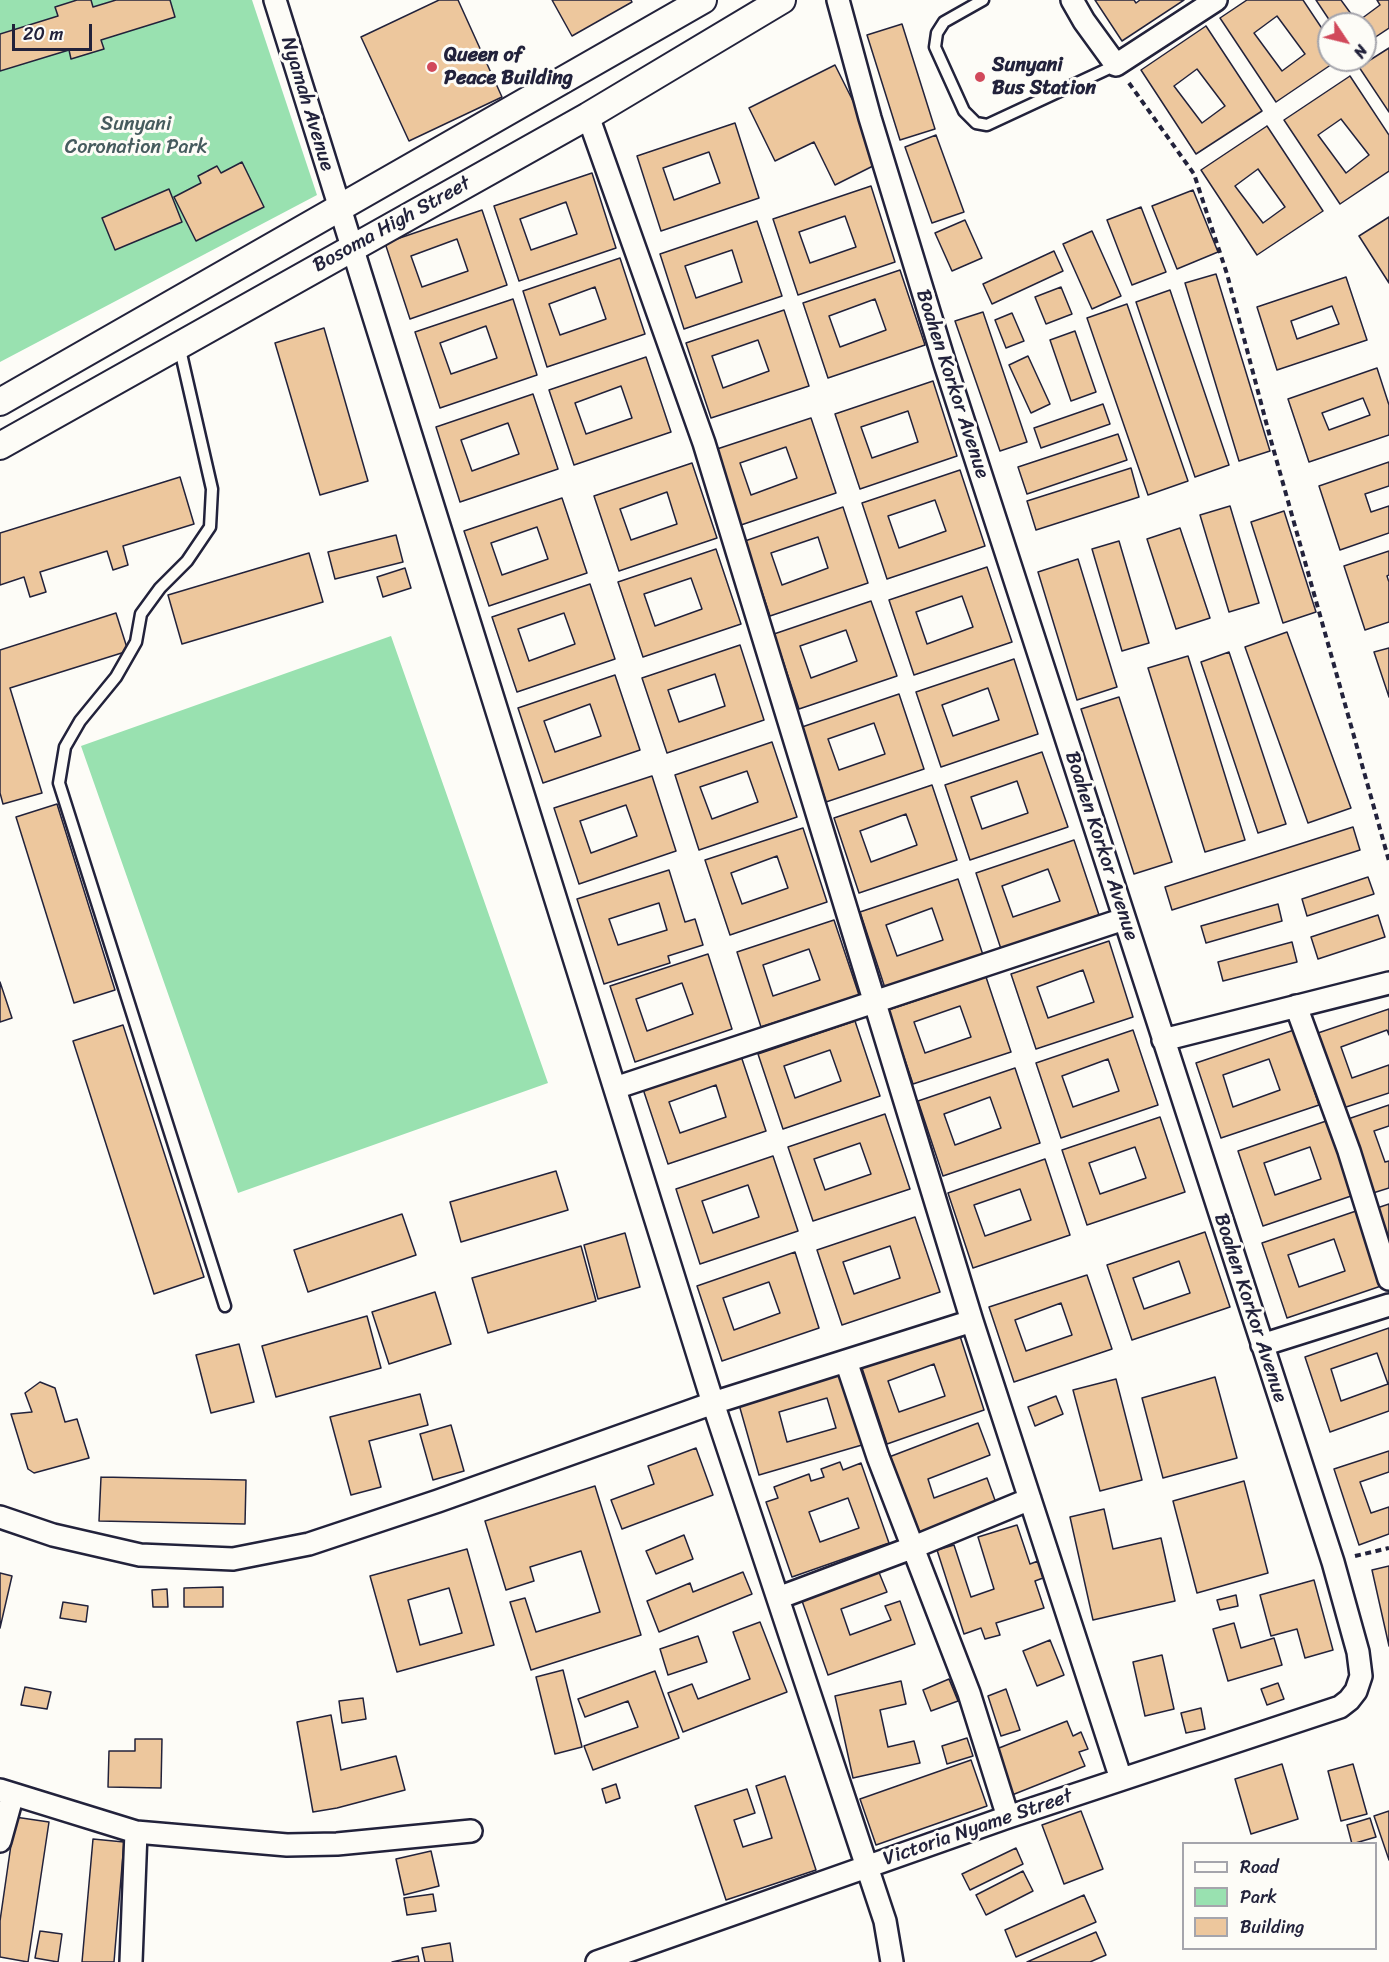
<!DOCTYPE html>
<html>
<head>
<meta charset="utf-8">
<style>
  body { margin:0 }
  #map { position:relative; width:1389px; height:1962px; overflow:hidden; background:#fdfcf7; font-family:Sriracha,sans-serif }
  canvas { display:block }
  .legend { position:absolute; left:1182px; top:1842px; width:195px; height:108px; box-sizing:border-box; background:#fdfcf7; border:2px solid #a5a5ac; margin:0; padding:8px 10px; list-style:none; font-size:18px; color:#22223b }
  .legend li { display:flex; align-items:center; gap:12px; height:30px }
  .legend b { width:30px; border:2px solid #a5a5ac }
  .north { position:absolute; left:1317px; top:12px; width:60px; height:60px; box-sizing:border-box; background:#fdfcf7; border:2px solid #a5a5ac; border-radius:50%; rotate:125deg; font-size:16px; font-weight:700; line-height:24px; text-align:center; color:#22223b }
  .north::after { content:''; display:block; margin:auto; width:21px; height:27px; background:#d1495b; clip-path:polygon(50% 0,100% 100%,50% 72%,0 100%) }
  .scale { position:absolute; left:12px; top:24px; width:80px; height:27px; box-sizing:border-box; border:3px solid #22223b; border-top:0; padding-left:8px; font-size:18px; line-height:21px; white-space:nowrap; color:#22223b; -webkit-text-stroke:4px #fdfcf7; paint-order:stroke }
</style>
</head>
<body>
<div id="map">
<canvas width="1389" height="1962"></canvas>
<ul class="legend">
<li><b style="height:8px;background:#fdfcf7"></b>Road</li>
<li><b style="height:16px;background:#99e1b0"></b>Park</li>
<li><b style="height:16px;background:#edc79d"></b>Building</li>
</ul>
<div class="north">N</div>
<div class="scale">20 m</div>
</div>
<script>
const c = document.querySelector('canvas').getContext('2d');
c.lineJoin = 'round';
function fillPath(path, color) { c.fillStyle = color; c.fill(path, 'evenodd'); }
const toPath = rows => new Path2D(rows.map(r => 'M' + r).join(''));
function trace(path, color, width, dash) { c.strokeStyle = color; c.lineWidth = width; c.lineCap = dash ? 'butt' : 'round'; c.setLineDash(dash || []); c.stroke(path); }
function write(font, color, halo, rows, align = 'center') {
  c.font = font + ' Sriracha,sans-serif'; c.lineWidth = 6; c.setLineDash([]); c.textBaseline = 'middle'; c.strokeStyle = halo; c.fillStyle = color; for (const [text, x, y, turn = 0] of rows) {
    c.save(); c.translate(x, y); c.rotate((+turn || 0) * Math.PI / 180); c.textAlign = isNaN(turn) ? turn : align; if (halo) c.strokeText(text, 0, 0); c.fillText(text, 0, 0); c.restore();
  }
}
fillPath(toPath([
  [0,0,252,0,317,195,0,362],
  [391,636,548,1083,238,1193,81,746]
]), '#99e1b0');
const building = toPath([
  [77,0,91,0,93,7,116,0,170,0,175,17,101,40,104,49,71,59,69,50,0,71,0,34,58,16,55,7,77,0],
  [439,0,458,0,502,97,409,141,361,37,439,0],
  [552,0,631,0,632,2,572,36,552,0],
  [1095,0,1134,0,1136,3,1140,0,1184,0,1122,41,1095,0],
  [1247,0,1303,0,1329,39,1329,60,1338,60,1276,102,1220,18,1247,0],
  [1277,16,1305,54,1282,71,1254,33,1277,16],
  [1316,0,1341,0,1357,22,1380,5,1377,0,1389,0,1389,28,1365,44,1365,24,1332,24,1316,0],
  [902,24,935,129,900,140,867,35,902,24],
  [1206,26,1262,111,1196,154,1141,70,1206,26],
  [1197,69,1225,106,1202,123,1174,86,1197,69],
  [1389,48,1389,112,1359,67,1389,48],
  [835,65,883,161,835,185,814,142,775,161,749,108,835,65],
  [1350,76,1389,135,1389,171,1340,204,1284,120,1350,76],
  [1341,119,1369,155,1346,173,1318,135,1341,119],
  [735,123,759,198,661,231,637,156,735,123],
  [709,152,720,183,674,200,663,168,709,152],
  [1267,126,1323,211,1257,255,1201,170,1267,126],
  [1258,169,1285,207,1263,223,1235,186,1258,169],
  [936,135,964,212,932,223,905,147,936,135],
  [242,162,264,207,196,241,174,197,201,183,198,176,217,166,221,173,242,162],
  [592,173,616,248,519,281,494,206,592,173],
  [566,202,577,234,531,250,520,219,566,202],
  [871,186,895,262,798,295,773,219,871,186],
  [845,216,856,247,810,263,799,232,845,216],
  [169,189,182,222,115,250,102,218,169,189],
  [1193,190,1218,252,1177,269,1152,206,1193,190],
  [1141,207,1166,272,1132,285,1107,220,1141,207],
  [482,210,507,285,410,319,385,243,482,210],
  [457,239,468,271,422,287,411,256,457,239],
  [1389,217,1389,283,1359,236,1389,217],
  [965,220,982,258,952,271,935,233,965,220],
  [757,221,782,296,684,329,660,254,757,221],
  [732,250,742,282,696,298,685,266,732,250],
  [1092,231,1121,296,1092,309,1063,244,1092,231],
  [1054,251,1063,271,992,304,983,284,1054,251],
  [620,258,645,334,547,367,523,291,620,258],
  [595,287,606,319,560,335,549,304,595,287],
  [900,270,925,345,828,378,803,303,900,270],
  [875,299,886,330,840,347,829,316,875,299],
  [1216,274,1270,451,1239,461,1185,283,1216,274],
  [1346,277,1367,340,1277,370,1257,307,1346,277],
  [1332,306,1339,324,1297,339,1291,321,1332,306],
  [1061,287,1072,314,1046,324,1035,297,1061,287],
  [1170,290,1229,465,1195,477,1136,302,1170,290],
  [513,299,537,375,440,408,415,332,513,299],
  [486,326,497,358,451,374,440,343,486,326],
  [1127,304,1188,481,1148,495,1087,318,1127,304],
  [784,310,809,386,711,418,686,343,784,310],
  [758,340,769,371,723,388,712,356,758,340],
  [983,312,1027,442,1000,451,955,321,983,312],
  [1012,313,1024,341,1006,348,995,320,1012,313],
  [324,328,368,481,320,495,275,343,324,328],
  [1075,331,1096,392,1071,401,1050,340,1075,331],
  [1028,356,1050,404,1031,413,1009,365,1028,356],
  [646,357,671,432,574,465,549,390,646,357],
  [621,386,632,418,586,434,575,403,621,386],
  [1377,368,1389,405,1389,435,1309,462,1288,399,1377,368],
  [1363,398,1370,415,1329,430,1322,413,1363,398],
  [933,381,957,456,860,489,835,414,933,381],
  [908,411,918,442,872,458,861,427,908,411],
  [533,394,558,469,460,502,436,427,533,394],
  [508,423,519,454,472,471,461,440,508,423],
  [1103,404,1110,424,1041,448,1034,428,1103,404],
  [811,418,836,493,738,526,714,450,811,418],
  [786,447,797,478,751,495,740,463,786,447],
  [1118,434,1127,460,1027,494,1018,467,1118,434],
  [1389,462,1389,486,1365,494,1371,512,1389,506,1389,533,1340,550,1319,486,1389,462],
  [692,463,717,538,619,571,594,496,692,463],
  [667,492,677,524,631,540,620,509,667,492],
  [1131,468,1139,497,1036,530,1027,501,1131,468],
  [960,470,985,546,887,579,862,503,960,470],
  [935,500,946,531,899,548,888,516,935,500],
  [180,477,194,524,123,546,128,565,113,570,107,551,40,572,46,592,30,597,24,577,0,585,0,533,180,477],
  [562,498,587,573,489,606,464,531,562,498],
  [537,527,548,559,502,575,491,543,537,527],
  [1230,506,1259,603,1229,612,1200,515,1230,506],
  [843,507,868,583,770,616,745,541,843,507],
  [818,537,828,568,782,585,771,553,818,537],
  [1284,511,1316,612,1283,623,1251,522,1284,511],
  [1180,528,1210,618,1176,629,1147,539,1180,528],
  [396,535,403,562,335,579,328,552,396,535],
  [1119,541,1149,643,1122,651,1092,549,1119,541],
  [716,549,741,624,643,657,618,582,716,549],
  [691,578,702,609,655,626,644,594,691,578],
  [1389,551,1389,575,1387,576,1389,582,1389,622,1365,630,1344,566,1389,551],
  [309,553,323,602,182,644,168,595,309,553],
  [1078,559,1117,687,1077,700,1038,572,1078,559],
  [987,567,1012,642,914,675,889,600,987,567],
  [962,596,973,627,927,644,916,612,962,596],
  [405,568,411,588,383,597,377,577,405,568],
  [590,584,615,659,517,692,492,617,590,584],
  [564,613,575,644,529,661,518,629,564,613],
  [871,601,897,676,799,709,774,634,871,601],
  [846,630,857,661,811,678,800,646,846,630],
  [116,613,128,651,10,688,42,793,3,804,0,793,0,650,116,613],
  [1287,632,1351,808,1308,823,1245,647,1287,632],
  [740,645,764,720,667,753,642,678,740,645],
  [715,674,725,706,679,722,668,690,715,674],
  [1389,648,1389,697,1374,652,1389,648],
  [1229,652,1286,824,1258,833,1201,662,1229,652],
  [1188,656,1245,840,1205,852,1148,668,1188,656],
  [1014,659,1038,734,941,767,916,692,1014,659],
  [988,688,999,720,953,736,942,705,988,688],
  [615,675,640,750,543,783,518,708,615,675],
  [590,704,601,736,555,752,544,721,590,704],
  [899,694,924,769,826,802,802,727,899,694],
  [874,723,885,754,839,770,828,739,874,723],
  [1119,697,1172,862,1134,874,1081,709,1119,697],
  [772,742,797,817,699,850,675,775,772,742],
  [747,771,758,802,712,819,700,787,747,771],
  [1042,752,1068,827,970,860,945,785,1042,752],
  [1017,781,1028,813,982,829,971,797,1017,781],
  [652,776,676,851,579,884,554,808,652,776],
  [626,805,637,836,591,853,580,821,626,805],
  [932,785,957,860,859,893,834,818,932,785],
  [906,814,917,845,871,862,860,831,906,814],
  [57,804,115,990,74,1003,16,817,57,804],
  [1353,827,1360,850,1172,910,1165,887,1353,827],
  [803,828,827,902,730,935,705,860,803,828],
  [777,856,788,888,742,904,731,873,777,856],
  [1074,840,1099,915,1001,949,976,873,1074,840],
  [1048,869,1060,901,1013,917,1002,886,1048,869],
  [669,870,685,922,695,919,703,945,668,956,670,963,604,984,577,899,669,870],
  [659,903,667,930,618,945,609,919,659,903],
  [1368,877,1374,894,1307,916,1302,899,1368,877],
  [958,879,983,955,885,988,860,912,958,879],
  [932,908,943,940,897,956,886,925,932,908],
  [1278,904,1282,921,1206,943,1201,926,1278,904],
  [1378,915,1385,937,1318,959,1311,937,1378,915],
  [834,920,859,995,761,1027,737,952,834,920],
  [809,949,820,980,773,996,763,965,809,949],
  [1109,941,1133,1017,1036,1049,1011,974,1109,941],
  [1083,970,1094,1002,1048,1018,1037,987,1083,970],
  [1292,942,1297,962,1223,981,1218,962,1292,942],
  [708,954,732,1029,635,1062,610,986,708,954],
  [682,983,693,1014,647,1031,636,999,682,983],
  [986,977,1011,1052,913,1084,888,1010,986,977],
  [960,1006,971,1037,925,1053,914,1022,960,1006],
  [0,982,12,1018,0,1022,0,982],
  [1389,1009,1389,1035,1387,1030,1341,1047,1352,1078,1389,1065,1389,1093,1340,1109,1315,1034,1389,1009],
  [855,1021,880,1096,783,1129,758,1054,855,1021],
  [830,1050,841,1081,795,1098,784,1066,830,1050],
  [123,1025,204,1277,154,1294,73,1041,123,1025],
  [1133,1030,1158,1105,1061,1138,1036,1063,1133,1030],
  [1108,1059,1119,1091,1073,1107,1062,1076,1108,1059],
  [1294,1030,1319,1105,1221,1138,1196,1063,1294,1030],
  [1269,1059,1280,1090,1233,1107,1223,1075,1269,1059],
  [741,1056,766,1131,668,1164,643,1089,741,1056],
  [716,1085,726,1117,680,1133,669,1102,716,1085],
  [1015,1068,1040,1143,943,1176,918,1101,1015,1068],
  [990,1097,1001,1128,955,1145,944,1114,990,1097],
  [1389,1105,1389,1126,1374,1131,1385,1162,1389,1161,1389,1188,1373,1193,1348,1119,1389,1105],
  [885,1114,910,1189,813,1221,788,1147,885,1114],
  [860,1143,871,1174,825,1190,814,1159,860,1143],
  [1160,1117,1185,1192,1087,1225,1062,1150,1160,1117],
  [1135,1147,1146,1178,1100,1194,1089,1163,1135,1147],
  [1335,1118,1360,1193,1263,1226,1238,1151,1335,1118],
  [1310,1147,1321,1179,1275,1195,1264,1163,1310,1147],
  [773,1156,798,1231,700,1264,676,1189,773,1156],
  [748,1185,759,1217,713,1233,702,1201,748,1185],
  [1045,1159,1070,1235,973,1268,948,1193,1045,1159],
  [1020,1189,1031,1220,985,1236,974,1205,1020,1189],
  [556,1171,568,1210,461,1242,450,1202,556,1171],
  [1389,1204,1389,1255,1374,1209,1389,1204],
  [1359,1210,1384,1285,1287,1318,1262,1243,1359,1210],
  [1334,1239,1345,1271,1299,1287,1288,1255,1334,1239],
  [402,1214,416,1255,308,1292,294,1250,402,1214],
  [915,1217,940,1292,842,1325,817,1250,915,1217],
  [890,1246,900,1278,854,1294,843,1262,890,1246],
  [1205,1232,1230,1307,1132,1340,1107,1265,1205,1232],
  [1179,1261,1190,1293,1144,1309,1133,1278,1179,1261],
  [625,1233,640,1287,598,1299,584,1245,625,1233],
  [581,1246,596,1301,488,1333,472,1278,581,1246],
  [795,1252,819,1328,722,1361,697,1286,795,1252],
  [769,1282,780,1313,734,1330,723,1298,769,1282],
  [1087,1275,1112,1349,1014,1382,989,1307,1087,1275],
  [1061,1303,1072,1335,1026,1351,1015,1320,1061,1303],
  [435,1292,451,1344,389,1364,372,1312,435,1292],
  [367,1316,381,1368,276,1397,262,1346,367,1316],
  [1389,1328,1389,1411,1330,1432,1305,1357,1389,1328],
  [1377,1353,1388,1384,1341,1401,1331,1369,1377,1353],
  [960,1336,984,1410,887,1444,862,1368,960,1336],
  [934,1364,945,1396,899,1412,888,1381,934,1364],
  [239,1344,254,1402,211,1413,196,1355,239,1344],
  [842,1371,862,1445,759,1475,738,1401,842,1371],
  [827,1398,836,1428,787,1442,779,1412,827,1398],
  [1215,1377,1237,1458,1163,1478,1142,1398,1215,1377],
  [1116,1379,1142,1480,1100,1491,1073,1390,1116,1379],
  [40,1382,55,1388,65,1422,77,1419,89,1458,34,1473,28,1469,11,1414,32,1412,25,1393,40,1382],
  [420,1394,428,1425,369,1441,381,1487,351,1495,330,1417,420,1394],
  [1056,1396,1063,1414,1035,1426,1028,1407,1056,1396],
  [978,1423,990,1455,928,1479,934,1498,987,1478,996,1503,917,1533,889,1457,978,1423],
  [451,1425,464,1471,433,1480,420,1434,451,1425],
  [696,1448,713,1495,622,1529,611,1500,654,1484,648,1466,696,1448],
  [1389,1451,1389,1472,1360,1482,1371,1513,1389,1507,1389,1534,1359,1545,1334,1469,1389,1451],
  [840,1462,843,1470,861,1463,889,1543,792,1577,766,1502,778,1498,774,1487,809,1474,811,1481,824,1477,821,1469,840,1462],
  [848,1498,859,1528,820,1542,809,1512,848,1498],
  [101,1477,246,1480,245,1524,99,1521,101,1477],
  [1244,1481,1268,1573,1197,1593,1173,1501,1244,1481],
  [595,1486,641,1635,531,1670,510,1602,525,1598,536,1632,600,1612,581,1551,530,1567,534,1581,506,1590,485,1521,595,1486],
  [1104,1509,1113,1549,1161,1538,1175,1601,1093,1620,1070,1517,1104,1509],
  [1017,1525,1030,1564,1038,1561,1043,1578,1035,1581,1044,1608,996,1623,1000,1635,985,1639,981,1628,964,1634,937,1550,954,1545,971,1597,994,1589,978,1537,1017,1525],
  [684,1535,693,1559,656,1574,646,1551,684,1535],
  [467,1549,494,1645,397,1672,370,1576,467,1549],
  [449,1588,462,1633,420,1645,408,1600,449,1588],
  [1389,1566,1389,1646,1372,1570,1389,1566],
  [878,1570,887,1592,841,1609,850,1635,891,1620,885,1606,900,1601,915,1644,828,1675,801,1598,878,1570],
  [743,1572,752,1594,659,1632,647,1601,690,1583,693,1592,743,1572],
  [0,1573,12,1576,0,1628,0,1573],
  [1314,1580,1333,1650,1305,1658,1297,1629,1271,1636,1260,1595,1314,1580],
  [223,1587,223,1607,184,1607,184,1588,223,1587],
  [167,1589,168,1607,153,1607,152,1590,167,1589],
  [1236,1595,1238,1606,1220,1610,1217,1600,1236,1595],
  [63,1602,88,1606,86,1622,60,1618,63,1602],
  [760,1622,787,1692,683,1732,668,1693,692,1684,698,1699,750,1679,733,1632,760,1622],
  [1234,1623,1241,1648,1274,1638,1282,1665,1228,1681,1213,1629,1234,1623],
  [698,1636,707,1662,668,1675,660,1649,698,1636],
  [1050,1640,1064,1675,1037,1686,1023,1651,1050,1640],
  [1162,1655,1174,1709,1145,1716,1133,1662,1162,1655],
  [563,1670,582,1747,555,1754,536,1677,563,1670],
  [655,1671,679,1738,593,1770,584,1746,638,1727,628,1701,585,1717,578,1699,655,1671],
  [949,1679,958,1701,931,1711,923,1690,949,1679],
  [901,1681,906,1704,880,1710,888,1747,914,1741,920,1763,853,1778,835,1696,901,1681],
  [1278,1683,1284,1699,1267,1705,1261,1689,1278,1683],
  [25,1687,51,1692,47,1709,21,1705,25,1687],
  [1006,1689,1020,1730,1001,1736,988,1696,1006,1689],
  [363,1698,366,1719,342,1723,339,1701,363,1698],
  [1201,1708,1205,1729,1186,1733,1181,1713,1201,1708],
  [331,1715,341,1770,396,1756,405,1790,337,1808,313,1812,297,1722,331,1715],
  [1067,1721,1073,1736,1081,1732,1088,1749,1079,1752,1085,1766,1012,1795,994,1750,1067,1721],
  [967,1738,973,1756,947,1764,942,1746,967,1738],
  [135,1739,162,1739,161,1788,108,1787,109,1751,135,1751,135,1739],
  [971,1760,987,1806,876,1845,860,1799,971,1760],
  [1282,1764,1298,1819,1251,1834,1235,1779,1282,1764],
  [1353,1764,1367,1814,1341,1821,1328,1771,1353,1764],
  [785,1776,816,1870,726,1900,695,1806,747,1789,755,1813,734,1820,743,1847,772,1838,756,1786,785,1776],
  [616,1784,620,1798,606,1803,602,1789,616,1784],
  [1081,1811,1103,1869,1064,1884,1042,1825,1081,1811],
  [1389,1811,1389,1860,1374,1816,1389,1811],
  [15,1817,49,1822,28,1962,0,1957,0,1921,15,1817],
  [1370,1818,1376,1837,1352,1844,1347,1825,1370,1818],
  [93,1839,124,1842,114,1962,82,1962,93,1839],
  [1016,1848,1023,1864,970,1890,962,1874,1016,1848],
  [431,1851,439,1886,404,1895,396,1859,431,1851],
  [1023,1871,1033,1891,986,1915,976,1895,1023,1871],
  [433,1894,436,1911,407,1915,404,1898,433,1894],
  [1084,1895,1096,1922,1016,1957,1005,1930,1084,1895],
  [40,1931,62,1934,58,1962,35,1958,40,1931],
  [1096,1932,1106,1955,1090,1962,1027,1962,1096,1932],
  [450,1943,453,1962,425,1962,422,1948,450,1943],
  [418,1956,419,1962,392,1962,418,1956]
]);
fillPath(building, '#edc79d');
trace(building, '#22223b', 1.5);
const service = toPath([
  [983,0,944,22,937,33,935,47,964,111,976,123,987,125,1116,65],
  [179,345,212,489,210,527,187,561,160,588,141,614,136,642,116,677,80,721,65,747,59,783,225,1306]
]);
const minor = toPath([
  [275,0,713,1403,885,1921,892,1962],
  [1072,0,1084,21,1116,65,1216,0],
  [588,116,704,443,972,1321,1121,1779],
  [1296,1006,1349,1151,1389,1279],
  [1163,1040,1389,983],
  [615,1088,1124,919],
  [1262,1345,1389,1305],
  [846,1361,878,1457,969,1693,1008,1817],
  [0,1517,53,1535,140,1555,233,1559,309,1544,438,1501,713,1403,972,1321],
  [778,1598,914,1547,1030,1499],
  [0,1790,136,1832,131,1962],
  [136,1832,287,1845,337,1844,471,1831],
  [0,1841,13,1794],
  [597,1962,1008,1817,1340,1707,1349,1700,1356,1691,1361,1676,1358,1652,1333,1562,945,364,870,118,838,0]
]);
const tertiary = toPath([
  [0,402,703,0],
  [0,446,588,116,782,0]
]);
trace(service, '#22223b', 15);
trace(minor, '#22223b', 26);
trace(tertiary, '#22223b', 30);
trace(toPath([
  [1129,83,1194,174,1227,274,1270,437,1389,861],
  [1355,1556,1389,1548]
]), '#22223b', 4, [6, 4.5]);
trace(service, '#fdfcf7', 10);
trace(minor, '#fdfcf7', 21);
trace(tertiary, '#fdfcf7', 26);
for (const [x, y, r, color] of [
  [432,67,6,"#d1495b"],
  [980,77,6,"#d1495b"]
]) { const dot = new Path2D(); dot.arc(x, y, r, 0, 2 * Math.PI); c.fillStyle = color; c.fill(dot); trace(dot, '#fdfcf7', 2); }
write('bold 20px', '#22223b', '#fdfcf7', [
  ["Queen of",444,56],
  ["Peace Building",444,79],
  ["Sunyani",992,66],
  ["Bus Station",992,89]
], 'left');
write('20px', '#22223b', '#fdfcf7', [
  ["Nyamah Avenue",307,104,73],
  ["Bosoma High Street",392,225,-29],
  ["Boahen Korkor Avenue",952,384,72],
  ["Boahen Korkor Avenue",1101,846,72],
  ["Boahen Korkor Avenue",1250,1308,72],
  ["Victoria Nyame Street",978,1828,-19]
]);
write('20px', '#465b5e', '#fdfcf7', [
  ["Sunyani",136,125],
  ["Coronation Park",136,148]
]);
</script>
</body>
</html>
